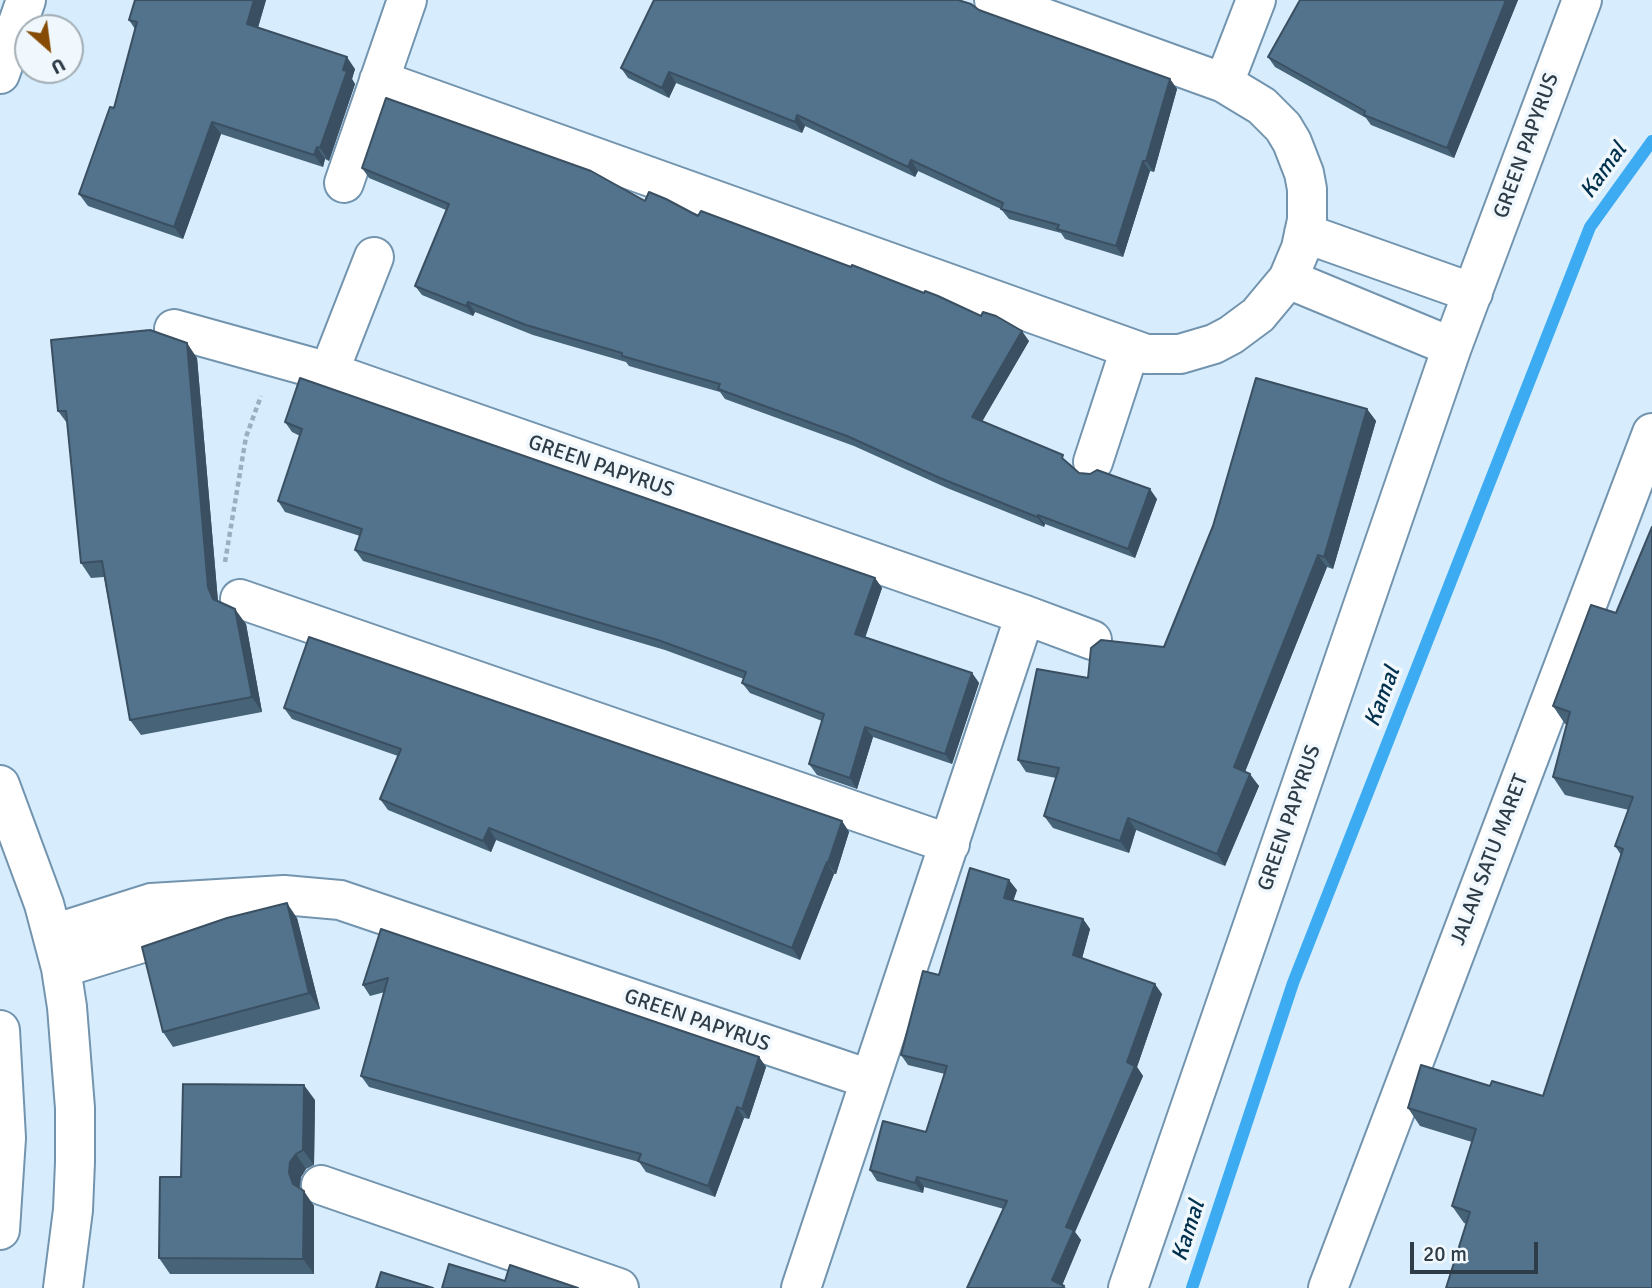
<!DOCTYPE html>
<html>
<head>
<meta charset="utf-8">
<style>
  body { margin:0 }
  #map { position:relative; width:1652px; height:1288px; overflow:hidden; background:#d7edfd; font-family:Signika,sans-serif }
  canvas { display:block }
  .north { position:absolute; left:14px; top:14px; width:70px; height:70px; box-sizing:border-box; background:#f0f8fd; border:2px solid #a2adb4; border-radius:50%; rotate:152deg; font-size:19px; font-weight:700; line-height:28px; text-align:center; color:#2e3c47 }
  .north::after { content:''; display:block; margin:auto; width:24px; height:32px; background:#864b04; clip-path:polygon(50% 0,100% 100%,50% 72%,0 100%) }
  .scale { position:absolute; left:1410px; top:1242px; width:128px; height:32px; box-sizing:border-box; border:4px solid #2e3c47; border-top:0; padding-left:9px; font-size:21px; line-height:24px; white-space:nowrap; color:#2e3c47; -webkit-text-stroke:5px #f0f8fd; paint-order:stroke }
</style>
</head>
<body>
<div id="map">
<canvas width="1652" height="1288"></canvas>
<div class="north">U</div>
<div class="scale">20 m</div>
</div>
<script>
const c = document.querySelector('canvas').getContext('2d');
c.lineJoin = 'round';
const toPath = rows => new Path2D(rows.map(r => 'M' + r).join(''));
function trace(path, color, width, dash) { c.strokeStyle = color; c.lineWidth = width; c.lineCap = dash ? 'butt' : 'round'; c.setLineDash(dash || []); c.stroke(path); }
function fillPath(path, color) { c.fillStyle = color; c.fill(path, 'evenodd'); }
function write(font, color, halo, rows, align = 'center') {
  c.font = font + ' Signika,sans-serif'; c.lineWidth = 7; c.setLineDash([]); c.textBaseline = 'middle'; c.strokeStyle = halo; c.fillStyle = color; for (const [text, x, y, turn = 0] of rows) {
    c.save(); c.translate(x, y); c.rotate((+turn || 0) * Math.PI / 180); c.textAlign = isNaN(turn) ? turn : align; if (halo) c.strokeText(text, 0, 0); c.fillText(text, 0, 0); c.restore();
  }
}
trace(toPath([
  [1192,1288,1293,983,1590,227,1652,141]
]), '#3dabf1', 12);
const minor = toPath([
  [0,74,26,0],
  [379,80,1146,354,1180,354,1214,344,1231,335,1258,315,1288,279,1301,248,1307,220,1307,189,1304,173,1292,142,1283,127,1262,106,1224,83,994,0],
  [1224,83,1256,0],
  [344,183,407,0],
  [1304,233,1473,293],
  [1288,279,1452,347],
  [174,329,329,372,1025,615,1092,640],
  [329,372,374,257],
  [1093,462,1130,349],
  [240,599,950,844],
  [0,785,44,904,61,968,67,1007,75,1108,75,1162,73,1210,63,1288],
  [53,934,151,903,284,895,340,900,869,1079],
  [61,968,142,943,232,912],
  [0,1030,6,1138,0,1230],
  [321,1185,619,1288],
  [801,1288,1025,615],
  [1128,1288,1452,347,1582,0],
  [1328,1288,1652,433]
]);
trace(minor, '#7394ae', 42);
trace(toPath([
  [225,562,246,437,261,396]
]), '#9cafbe', 4.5, [5, 3.5]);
trace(minor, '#fff', 38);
fillPath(toPath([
  [135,0,266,0,258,28,355,69,352,79,355,84,329,161,325,159,323,167,221,134,183,239,88,206,79,194,114,108,135,29,129,20],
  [1300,0,1518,0,1454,158,1371,125,1366,118,1275,67,1268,57],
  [979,10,1170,79,1177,89,1154,172,1150,171,1123,257,1065,239,1061,233,1009,219,1001,209,918,171,915,177,805,126,802,133,676,83,669,98,628,78,621,68],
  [362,168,645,201,698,216,1029,341,982,421,1070,464,1079,473,1157,499,1135,558,1045,524,1044,527,947,488,854,446,725,399,720,392,629,366,626,362,533,335,475,312,473,316,422,295,415,286,446,210,369,178],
  [197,358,218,601,246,624,262,712,141,735,130,720,104,577,91,578,81,563,67,423,58,411],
  [1367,409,1376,421,1333,569,1327,567,1245,772,1259,786,1225,866,1136,830,1129,853,1053,828,1044,816,1056,778,1026,772,1018,760,1088,678,1164,647],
  [285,422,875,578,882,588,865,637,972,673,979,683,952,764,873,737,857,789,817,775,809,764,822,721,750,693,742,683,744,679,665,650,363,561,355,550,360,536,285,512,278,501,300,436,292,432],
  [1652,527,1652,1288,1464,1223,1452,1206,1472,1142,1420,1126,1408,1108,1490,1086,1543,1096,1621,855,1615,846,1629,810,1565,795,1553,777,1567,724,1565,724,1553,706,1616,613],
  [284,708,842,821,849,832,836,874,834,874,800,960,496,840,491,852,388,810,380,799,398,756,292,719],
  [1017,890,1013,900,1083,919,1090,929,1082,958,1162,994,1137,1067,1143,1076,1075,1232,1081,1240,1062,1285,1066,1288,967,1288,1004,1209,924,1187,923,1193,877,1181,870,1170,926,1132,945,1074,908,1065,901,1055,939,975],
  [297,918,320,1009,173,1047,163,1032],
  [381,929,759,1057,766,1067,749,1119,744,1118,715,1197,646,1172,639,1162,369,1087,361,1076,385,992,370,996,363,985],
  [315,1100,314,1165,306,1169,301,1177,300,1188,314,1206,314,1274,170,1274,159,1258]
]), '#476378');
fillPath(toPath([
  [254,0,266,0,255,37,247,24],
  [1506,0,1518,0,1454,158,1447,148],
  [347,57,355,69,352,79,355,84,329,161,320,148],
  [669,72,676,83,669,98,662,88],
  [1170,79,1177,89,1154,172,1146,161],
  [797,115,805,126,802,133,795,122],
  [212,122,221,134,183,239,174,227],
  [317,147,325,159,323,167,314,155],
  [911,160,918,171,915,177,908,167],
  [1143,161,1150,171,1123,257,1116,246],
  [468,302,475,312,473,316,466,306],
  [1022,331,1029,341,979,427,972,417],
  [187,343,197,358,218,602,213,599,208,587],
  [1367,409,1376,421,1333,569,1324,557],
  [1150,489,1157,499,1135,558,1128,549],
  [1038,515,1045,524,1044,527,1037,517],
  [1318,555,1327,567,1242,779,1234,767],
  [875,578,882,588,863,644,855,634],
  [235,609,246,624,262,712,252,697],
  [972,673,979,683,952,764,945,754],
  [865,727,873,737,857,789,850,778],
  [1250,774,1259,786,1225,866,1217,854],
  [1128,818,1136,830,1129,853,1120,841],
  [842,821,849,832,836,874,828,863],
  [489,828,496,840,491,852,483,841],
  [827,862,834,874,800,960,792,948],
  [1009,880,1017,890,1011,908,1004,898],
  [287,903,297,918,320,1009,309,993],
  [1083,919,1090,929,1080,966,1073,955],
  [1155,984,1162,994,1137,1067,1143,1076,1075,1232,1081,1240,1061,1288,1052,1280,1066,1227,1127,1062],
  [759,1057,766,1067,749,1119,742,1109],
  [304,1085,315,1100,314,1165,303,1150],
  [737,1107,744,1118,715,1197,708,1186],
  [296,1154,306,1169,301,1177,299,1188,304,1191,314,1206,314,1274,303,1259,293,1184,289,1173,290,1162],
  [917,1177,924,1187,923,1193,915,1183]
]), '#3a5062');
const building = toPath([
  [135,0,254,0,247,24,347,57,343,70,347,71,320,148,317,147,314,155,212,122,174,227,79,194,110,107,114,108,137,22,129,20,135,0],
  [654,0,958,0,971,4,979,10,1170,79,1146,161,1143,161,1116,246,1057,229,1059,225,1001,209,1003,203,911,160,908,167,797,115,795,122,669,72,662,88,621,68,654,0],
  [1300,0,1506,0,1447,148,1364,115,1365,111,1268,57,1300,0],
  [386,98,591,171,645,201,649,192,666,199,698,216,701,211,851,267,852,265,924,293,925,291,938,296,981,316,983,312,996,316,1022,331,972,417,1063,455,1062,458,1079,473,1090,474,1097,470,1150,489,1128,549,1038,515,1037,517,940,478,847,436,718,389,720,384,622,356,622,353,526,325,468,302,466,306,415,286,449,204,362,168,386,98],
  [150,330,187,343,208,587,213,599,235,609,252,697,130,720,102,561,81,563,66,411,58,411,51,340,150,330],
  [300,378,875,578,855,634,972,673,945,754,865,727,850,778,809,764,824,714,742,683,746,672,658,640,355,550,362,529,278,501,302,429,285,422,300,378],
  [1256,378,1367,409,1324,557,1318,555,1234,767,1250,774,1217,854,1128,818,1120,841,1044,816,1059,768,1018,760,1037,669,1088,678,1091,648,1101,640,1164,647,1213,526,1256,378],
  [1652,527,1652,1288,1446,1288,1470,1212,1452,1206,1476,1129,1408,1108,1421,1065,1490,1086,1492,1081,1543,1096,1623,849,1615,846,1633,797,1553,777,1570,712,1553,706,1591,605,1616,613,1652,527],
  [309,637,842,821,828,863,827,862,792,948,489,828,483,841,380,799,401,749,284,708,309,637],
  [970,868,1009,880,1004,898,1083,919,1073,955,1155,984,1127,1062,1135,1066,1066,1227,1074,1230,1052,1280,1064,1286,1063,1288,967,1288,1007,1201,917,1177,915,1183,870,1170,883,1121,926,1132,947,1066,901,1055,923,971,939,975,970,868],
  [287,903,309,993,163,1032,142,947,227,918,287,903],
  [381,929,759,1057,742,1109,737,1107,708,1186,638,1161,641,1154,361,1076,388,978,363,985,381,929],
  [183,1084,304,1085,303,1150,296,1154,290,1162,289,1173,293,1184,304,1191,303,1259,159,1258,160,1177,181,1177,183,1084],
  [449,1264,505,1281,510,1265,578,1288,442,1288,449,1264],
  [381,1272,433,1288,376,1288,381,1272]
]);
fillPath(building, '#53738c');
trace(building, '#3a5062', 2);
write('21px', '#2e3c47', '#f0f8fd', [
  ["GREEN PAPYRUS",1527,146,-70],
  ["GREEN PAPYRUS",601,467,19],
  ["GREEN PAPYRUS",1290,818,-71],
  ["JALAN SATU MARET",1490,860,-69],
  ["GREEN PAPYRUS",697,1021,19]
]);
write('italic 23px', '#01304c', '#f0f8fd', [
  ["Kamal",1604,171,-54],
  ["Kamal",1383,697,-69],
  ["Kamal",1189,1231,-72]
]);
</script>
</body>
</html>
